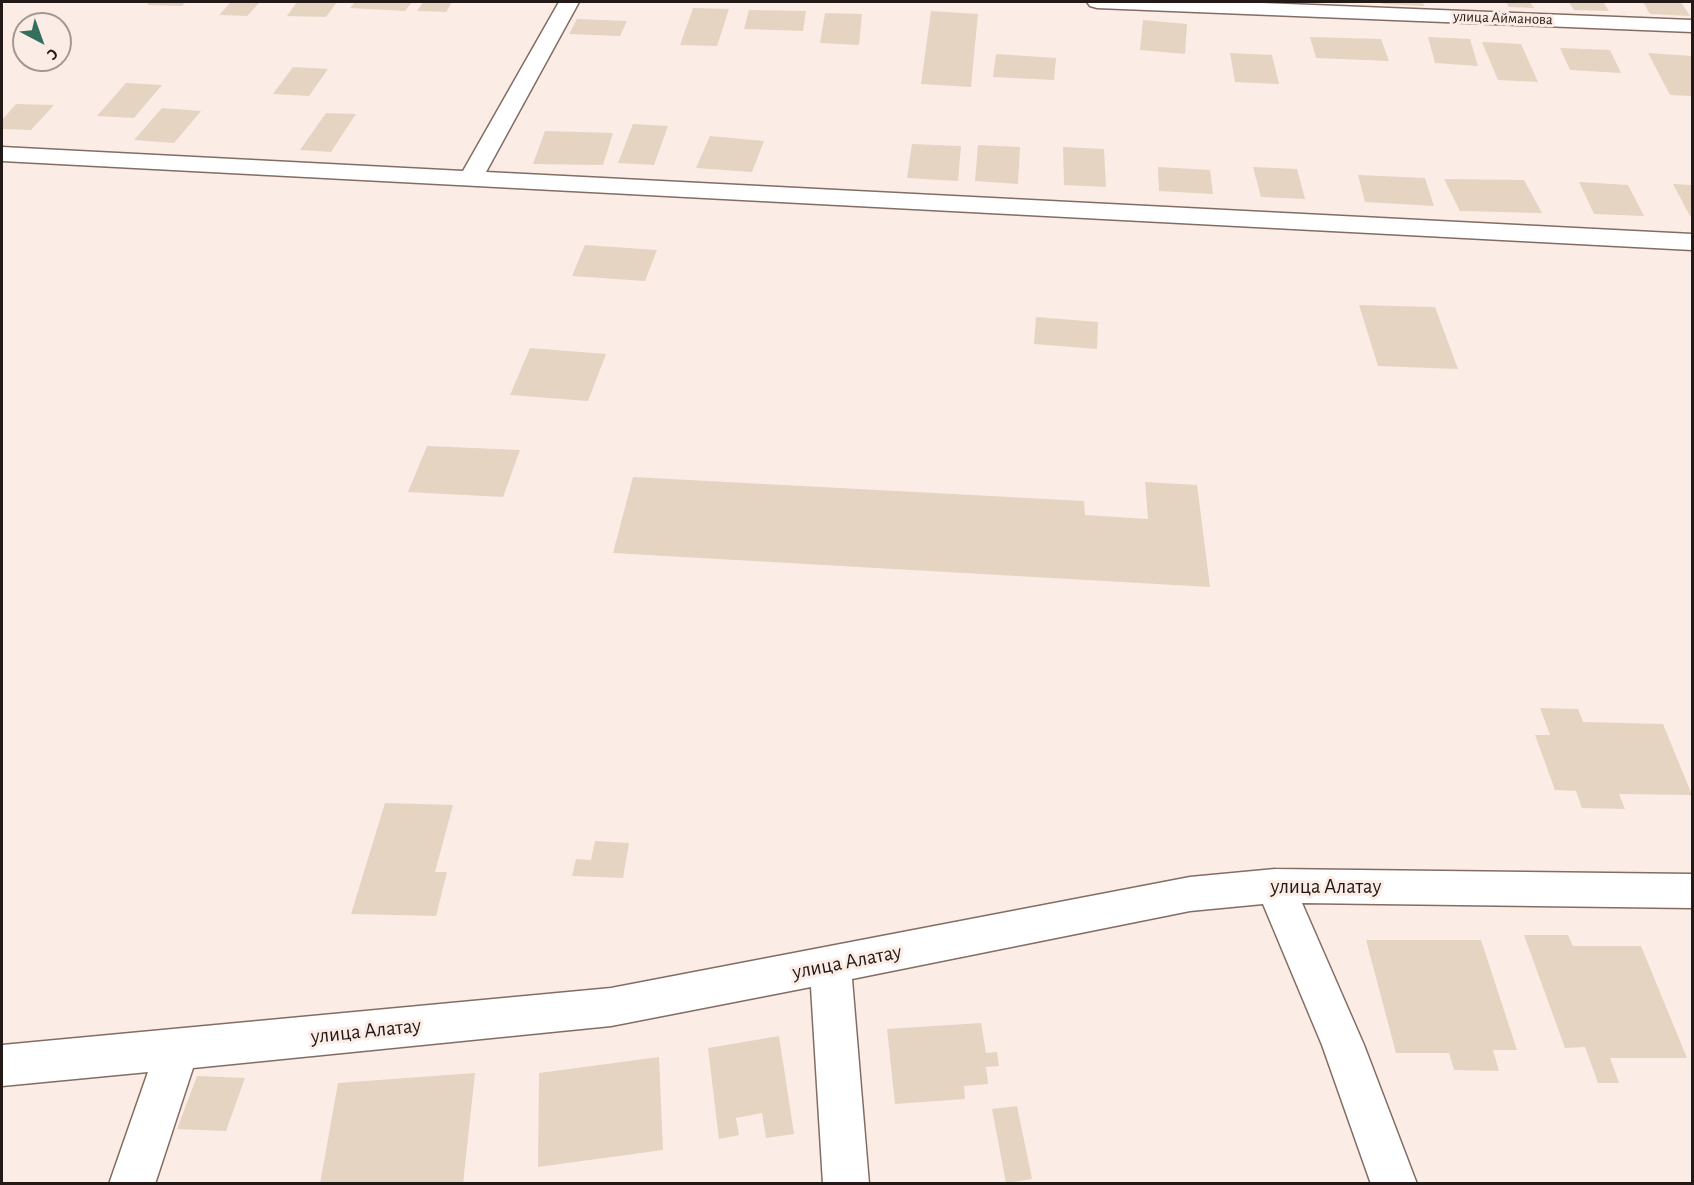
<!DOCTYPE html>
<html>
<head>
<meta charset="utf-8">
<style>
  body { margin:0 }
  #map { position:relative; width:1694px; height:1185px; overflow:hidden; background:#fcece6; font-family:"Alegreya Sans",sans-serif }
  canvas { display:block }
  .frame { position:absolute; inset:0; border:3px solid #231a17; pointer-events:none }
  .north { position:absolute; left:12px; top:12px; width:60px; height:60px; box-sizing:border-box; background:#fcece6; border:2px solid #a59893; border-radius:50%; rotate:139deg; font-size:16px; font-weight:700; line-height:24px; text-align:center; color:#231a17 }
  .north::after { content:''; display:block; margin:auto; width:21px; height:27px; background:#32705d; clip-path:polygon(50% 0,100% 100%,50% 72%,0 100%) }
</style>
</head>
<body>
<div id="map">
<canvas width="1694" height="1185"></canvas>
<div class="frame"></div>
<div class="north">С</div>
</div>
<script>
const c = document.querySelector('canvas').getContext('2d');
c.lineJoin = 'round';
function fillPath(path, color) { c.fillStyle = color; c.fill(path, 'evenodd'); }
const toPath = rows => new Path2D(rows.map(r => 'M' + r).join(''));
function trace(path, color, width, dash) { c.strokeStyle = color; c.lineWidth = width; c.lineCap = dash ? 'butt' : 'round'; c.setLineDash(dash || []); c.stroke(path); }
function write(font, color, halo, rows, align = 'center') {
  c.font = font + ' "Alegreya Sans",sans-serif'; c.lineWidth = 6; c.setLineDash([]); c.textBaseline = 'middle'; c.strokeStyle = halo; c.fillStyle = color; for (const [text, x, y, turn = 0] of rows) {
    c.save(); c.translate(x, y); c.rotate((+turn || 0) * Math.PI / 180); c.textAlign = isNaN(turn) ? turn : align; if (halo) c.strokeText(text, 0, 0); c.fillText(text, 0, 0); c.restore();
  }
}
fillPath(toPath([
  [150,2,185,2,182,6,147,5],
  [231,2,260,2,247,16,219,15],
  [297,2,337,2,326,17,287,16],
  [355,2,412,2,405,11,350,8],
  [423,2,452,2,446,12,417,11],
  [1382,2,1423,2,1424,6,1382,4],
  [1506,2,1530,2,1534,8,1509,7],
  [1569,2,1603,2,1609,11,1574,10],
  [1643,2,1681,2,1690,16,1650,14],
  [693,8,729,9,717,46,680,45],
  [749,10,806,11,803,31,744,29],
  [931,11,978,14,971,87,921,84],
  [825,13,862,14,859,45,820,43],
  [577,19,627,21,620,36,569,34],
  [1143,20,1187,24,1185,54,1140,50],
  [1310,37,1381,39,1389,61,1316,58],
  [1428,37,1470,39,1478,66,1435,63],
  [1482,42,1521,44,1538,82,1498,80],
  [1560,48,1610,50,1621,73,1570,70],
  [1230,53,1272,55,1279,84,1235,82],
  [1648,53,1692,56,1692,96,1670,95],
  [996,54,1056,58,1054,80,993,77],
  [293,67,328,69,309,96,273,94],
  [126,83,162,85,134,118,97,116],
  [16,104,54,105,31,130,2,129,2,120],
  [162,108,201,111,174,143,134,140],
  [326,113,356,114,331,152,300,150],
  [633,124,668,126,654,165,618,163],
  [545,131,613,133,603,165,533,164],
  [710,136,764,141,752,172,696,168],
  [912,144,961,146,958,181,907,178],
  [978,145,1020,147,1018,184,975,181],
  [1063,147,1104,149,1106,187,1064,185],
  [1158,167,1210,170,1213,194,1159,191],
  [1253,167,1297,169,1305,199,1261,197],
  [1358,175,1425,178,1434,206,1365,202],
  [1444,179,1524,180,1542,213,1460,211],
  [1579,182,1628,185,1644,216,1594,214],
  [1673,184,1692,185,1692,216,1690,216],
  [585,245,657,250,645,281,572,276],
  [1359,305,1435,307,1458,369,1378,366],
  [1036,317,1098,322,1097,349,1034,344],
  [530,348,606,354,588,401,510,395],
  [427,446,520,450,503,497,408,492],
  [633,477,1084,501,1085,515,1148,519,1145,482,1197,485,1210,587,613,553],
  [1540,708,1578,709,1583,722,1663,724,1692,795,1619,794,1625,809,1582,808,1576,791,1555,790,1535,735,1550,735],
  [385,803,453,805,435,872,447,872,436,916,351,914],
  [595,841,629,843,623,878,572,876,576,859,591,860],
  [1524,935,1568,935,1573,946,1641,946,1687,1058,1610,1058,1619,1083,1598,1083,1585,1047,1565,1048],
  [1366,940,1481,940,1517,1050,1493,1050,1499,1071,1454,1070,1449,1053,1396,1053],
  [981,1023,986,1053,997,1052,999,1066,986,1067,988,1084,964,1086,965,1099,895,1104,887,1029],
  [779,1036,794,1134,766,1138,762,1113,736,1118,739,1135,719,1139,708,1048],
  [659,1057,663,1150,538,1167,539,1073],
  [475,1073,463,1184,320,1184,338,1083],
  [197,1076,245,1078,226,1131,177,1129],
  [1017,1106,1032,1179,1006,1183,992,1109]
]), '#e5d4c1');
const minor = toPath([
  [559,2,579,2,486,172,1692,234,1692,250,2,161,2,147,463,171,559,2],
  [1087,2,1237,2,1692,20,1692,32,1097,8,1090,6,1087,2],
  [1275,869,1692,874,1692,908,1302,903,1364,1045,1417,1184,1371,1184,1322,1045,1263,904,1190,911,852,979,869,1184,823,1184,811,987,611,1026,193,1068,155,1184,109,1184,148,1072,2,1086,2,1045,611,988,1190,877,1275,869]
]);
trace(minor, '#836d63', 3);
fillPath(minor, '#fff');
write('15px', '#231a17', '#fcece6', [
  ["улица Айманова",1503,18,2]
]);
write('21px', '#231a17', '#fcece6', [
  ["улица Алатау",1326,887],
  ["улица Алатау",847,962,-11],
  ["улица Алатау",366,1031,-6]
]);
</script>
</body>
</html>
